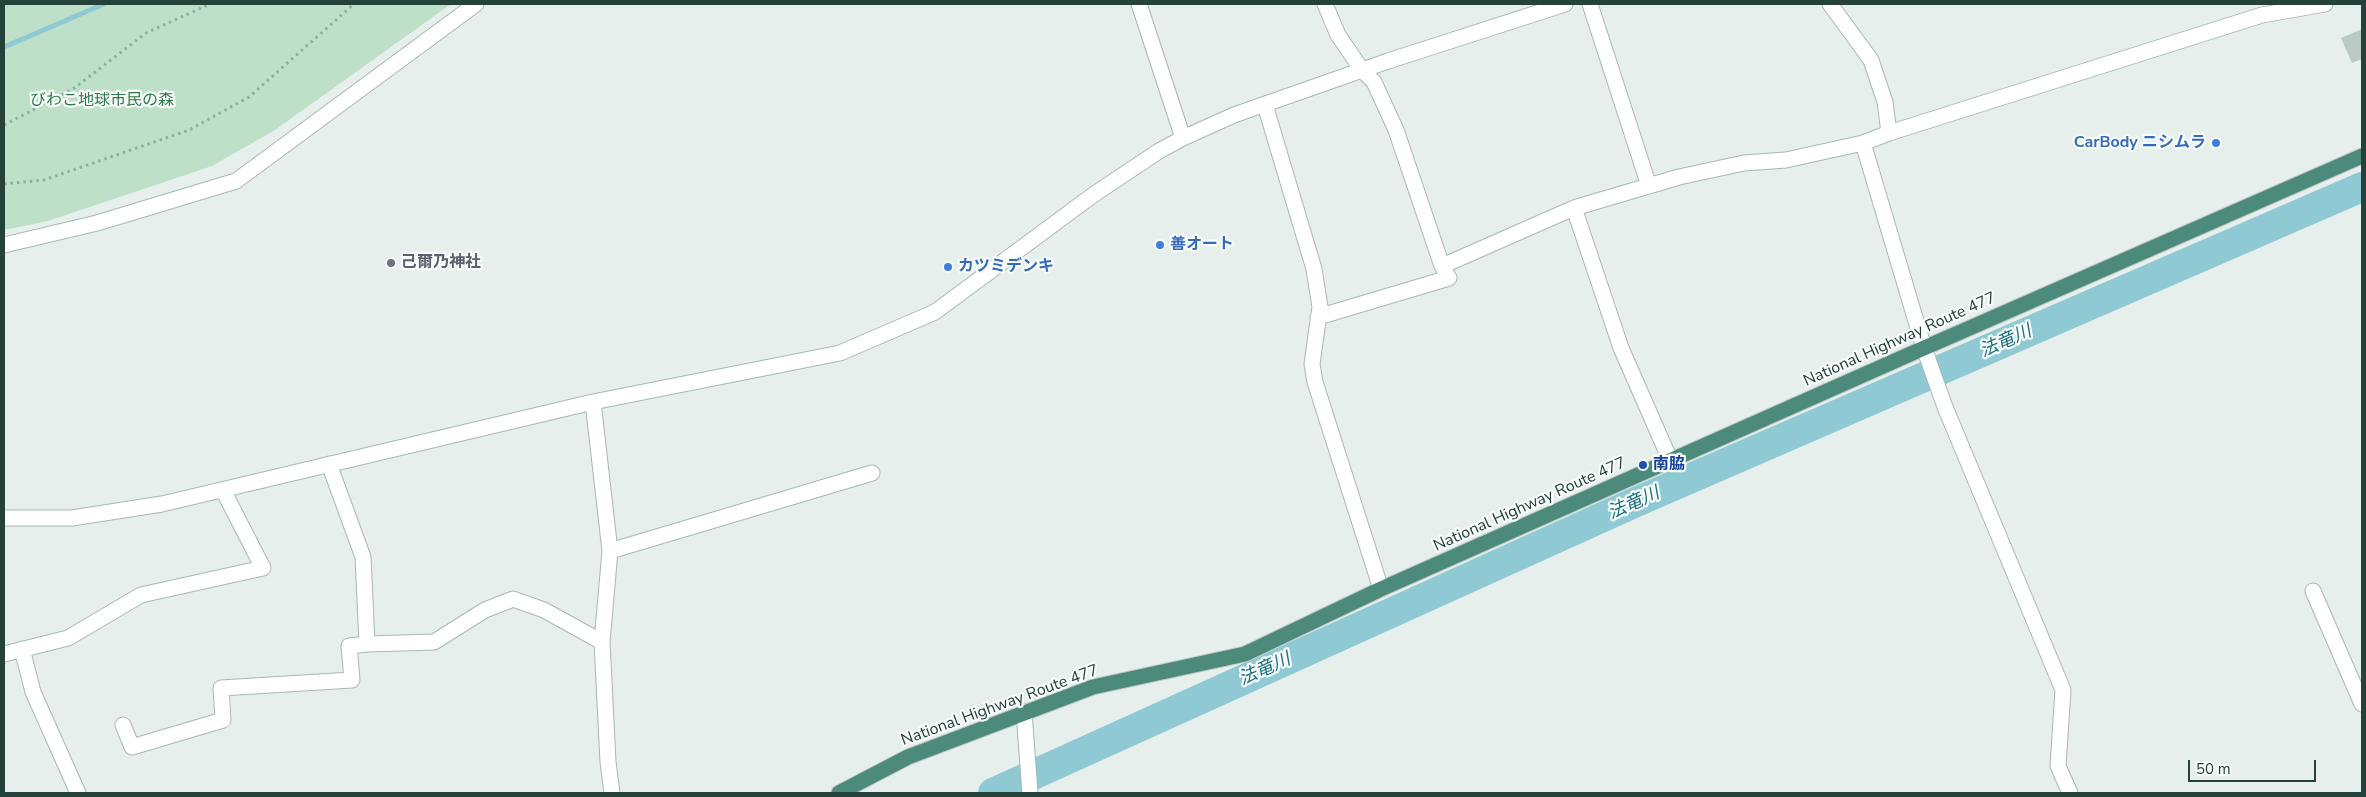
<!DOCTYPE html>
<html>
<head>
<meta charset="utf-8">
<style>
  body { margin:0 }
  #map { position:relative; width:2366px; height:797px; overflow:hidden; background:#e6efeb; font-family:"Nunito Sans",sans-serif }
  canvas { display:block }
  .frame { position:absolute; inset:0; border:5px solid #24423a; pointer-events:none }
  .scale { position:absolute; left:2188px; top:760px; width:128px; height:22px; box-sizing:border-box; border:2px solid #24423a; border-top:0; padding-left:6px; font-size:15px; line-height:18px; white-space:nowrap; color:#24423a; -webkit-text-stroke:4px #f7fbf9; paint-order:stroke }
</style>
</head>
<body>
<div id="map">
<canvas width="2366" height="797"></canvas>
<div class="frame"></div>
<div class="scale">50 m</div>
</div>
<script>
const c = document.querySelector('canvas').getContext('2d');
c.lineJoin = 'round';
function fillPath(path, color) { c.fillStyle = color; c.fill(path, 'evenodd'); }
const toPath = rows => new Path2D(rows.map(r => 'M' + r).join(''));
function trace(path, color, width, dash) { c.strokeStyle = color; c.lineWidth = width; c.lineCap = dash ? 'butt' : 'round'; c.setLineDash(dash || []); c.stroke(path); }
function write(font, color, halo, rows, align = 'center') {
  c.font = font + ' "Nunito Sans","Noto Sans JP",sans-serif'; c.lineWidth = 4.5; c.setLineDash([]); c.textBaseline = 'middle'; c.strokeStyle = halo; c.fillStyle = color; for (const [text, x, y, turn = 0] of rows) {
    c.save(); c.translate(x, y); c.rotate((+turn || 0) * Math.PI / 180); c.textAlign = isNaN(turn) ? turn : align; if (halo) c.strokeText(text, 0, 0); c.fillText(text, 0, 0); c.restore();
  }
}
fillPath(toPath([
  [4,4,451,4,275,130,212,166,48,221,4,230]
]), '#bfe0c8');
trace(toPath([
  [4,47,104,4]
]), '#8ec9d4', 5);
trace(toPath([
  [993,793,1636,502,2362,187]
]), '#8ec9d4', 30);
fillPath(toPath([
  [2362,29,2362,59,2352,63,2341,38]
]), '#bbcac4');
const minor = toPath([
  [1139,4,1183,138],
  [1590,4,1649,186],
  [1830,4,1871,60,1885,102,1889,133],
  [1265,105,1314,269,1320,307,1312,364,1315,382,1381,589],
  [1863,143,1924,348,1945,407,2063,690,2058,766,2070,793],
  [4,245,97,223,236,181,476,4],
  [1442,266,1574,208],
  [1318,317,1449,278,1442,266,1396,130,1374,82,1362,70,1338,35,1325,4],
  [593,402,610,551,602,642,608,762,612,793],
  [1671,462,1621,348,1574,208,1679,177,1744,163,1786,160,1863,143,1889,133,2262,15,2325,4],
  [329,464,363,557,367,644,434,642,485,610,513,599,544,610,602,642],
  [4,518,72,518,162,504,593,402,840,353,935,312,1093,195,1159,151,1183,138,1234,115,1388,61,1565,4],
  [610,551,872,473],
  [2313,591,2362,704],
  [22,649,33,692,78,793],
  [4,654,68,638,141,595,263,568,223,490],
  [123,725,132,747,223,720,221,688,352,680,349,646,367,644]
]);
const tertiary = toPath([
  [1024,712,1030,793]
]);
const trunk = toPath([
  [839,793,908,757,1093,687,1245,654,1381,589,1924,348,2362,156]
]);
trace(minor, '#a8b8b2', 17);
trace(tertiary, '#a8b8b2', 17);
trace(trunk, '#c2cac8', 17);
trace(toPath([
  [4,125,73,89,146,33,210,4],
  [4,184,44,180,189,130,249,97,354,4]
]), '#86b3a5', 3, [2.5, 4]);
trace(minor, '#fff', 15);
trace(tertiary, '#fff', 15);
trace(trunk, '#4c8a7c', 15);
for (const [x, y, r, color] of [
  [2216,143,5,"#3f7fe0"],
  [1160,245,5,"#3f7fe0"],
  [391,263,5,"#6b7280"],
  [948,267,5,"#3f7fe0"],
  [1643,465,5,"#1a4fb4"]
]) { const dot = new Path2D(); dot.arc(x, y, r, 0, 2 * Math.PI); c.fillStyle = color; c.fill(dot); trace(dot, '#f7fbf9', 2); }
write('16px', '#2d7a4b', '#f7fbf9', [
  ["びわこ地球市民の森",102,101]
]);
write('bold 16px', '#366cbe', '#f7fbf9', [
  ["CarBody ニシムラ",2206,143,"right"],
  ["善オート",1170,245],
  ["カツミデンキ",958,267]
], 'left');
write('bold 16px', '#5b616d', '#f7fbf9', [
  ["己爾乃神社",401,263]
], 'left');
write('16px', '#24423a', '#f7fbf9', [
  ["National Highway Route 477",1900,340,-24],
  ["National Highway Route 477",1530,505,-24],
  ["National Highway Route 477",1000,706,-20]
]);
write('bold 16px', '#164399', '#f7fbf9', [
  ["南脇",1653,465]
], 'left');
write('italic 18px', '#1c6f80', '#f7fbf9', [
  ["法竜川",2006,342,-24],
  ["法竜川",1634,504,-24],
  ["法竜川",1265,670,-24]
]);
</script>
</body>
</html>
